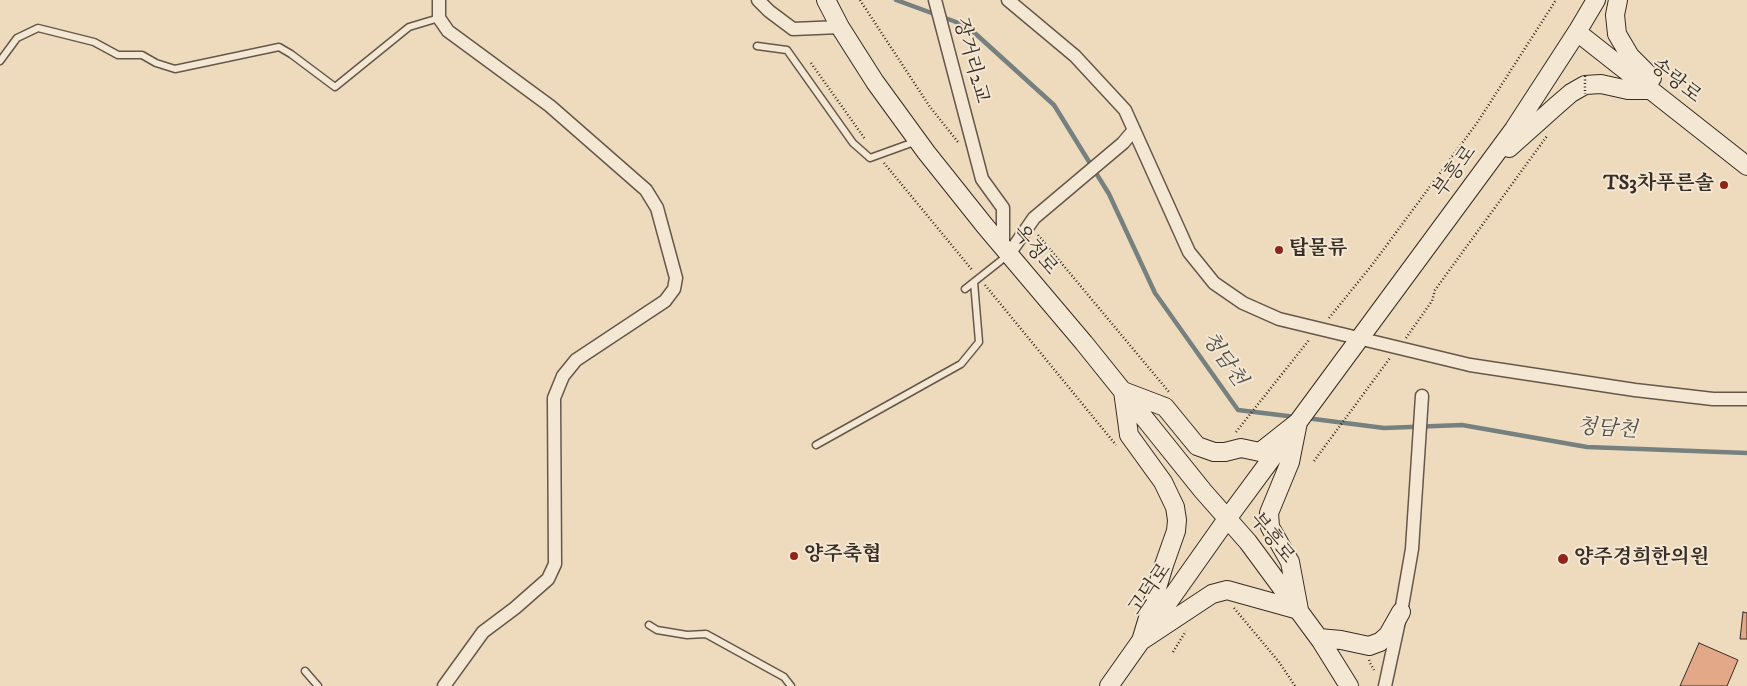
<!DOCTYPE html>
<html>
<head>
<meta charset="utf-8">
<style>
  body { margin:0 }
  canvas { display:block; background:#eedabd }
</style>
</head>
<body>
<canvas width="1747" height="686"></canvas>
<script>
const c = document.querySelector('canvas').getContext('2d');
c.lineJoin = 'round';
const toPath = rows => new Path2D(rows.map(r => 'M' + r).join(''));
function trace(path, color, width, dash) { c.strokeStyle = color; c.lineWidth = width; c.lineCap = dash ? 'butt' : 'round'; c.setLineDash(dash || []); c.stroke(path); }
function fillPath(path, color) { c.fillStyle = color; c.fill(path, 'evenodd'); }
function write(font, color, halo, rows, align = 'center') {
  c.font = font + ' "IM FELL DW Pica","Noto Serif KR",serif'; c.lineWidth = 4; c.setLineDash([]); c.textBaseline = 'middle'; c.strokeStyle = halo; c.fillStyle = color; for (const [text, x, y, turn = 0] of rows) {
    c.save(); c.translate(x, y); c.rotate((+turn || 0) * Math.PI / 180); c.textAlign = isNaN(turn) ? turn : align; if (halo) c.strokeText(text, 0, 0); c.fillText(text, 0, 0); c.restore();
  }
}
trace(toPath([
  [896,0,967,26,1054,105,1109,194,1155,293,1238,410,1296,417],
  [1306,418,1384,428,1462,425,1587,447,1747,453]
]), '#76807f', 4.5);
const building = toPath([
  [1743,612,1747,613,1747,639,1740,639,1743,612],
  [1699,643,1738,660,1727,686,1680,686,1699,643]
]);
fillPath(building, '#e3a888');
trace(building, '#372d23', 1);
const service = toPath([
  [757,46,787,50,853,143,870,158,917,141],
  [0,61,17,38,38,28,94,42,118,55,142,55,156,63,175,69,279,47,291,54,335,87,409,27,439,18],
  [965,289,1008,255],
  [816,445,961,364,979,342,974,282],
  [649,625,657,630,687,635,706,634,784,677,791,686],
  [305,671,318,686]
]);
const minor = toPath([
  [439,0,439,18,448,31,550,106,646,190,657,208,676,278,674,289,665,301,576,360,563,376,554,398,555,564,548,579,515,608,483,632,444,686],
  [758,0,769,11,793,29,840,27],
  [935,0,982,179,1003,208,1003,246],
  [1008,0,1075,56,1125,110,1189,252,1214,283,1243,303,1279,319,1470,365,1635,390,1713,399,1747,399],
  [1009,254,1034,218,1123,143,1134,130],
  [1385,686,1401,612,1412,549,1422,396]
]);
const secondary = toPath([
  [826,0,840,27,875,82,926,152,985,226,1084,343,1203,491,1248,542,1321,641,1349,686],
  [1618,0,1615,15,1617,34,1630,56,1652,78],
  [1577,32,1747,166],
  [1509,148,1556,106,1571,93,1585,85,1601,84,1628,90,1651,90],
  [1319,638,1341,640,1369,646,1380,642,1388,635,1401,612],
  [1141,641,1164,565,1176,531,1177,520,1175,507,1163,482,1129,435,1123,391,1165,407,1197,446,1214,452,1225,452,1241,448,1260,452,1298,422,1514,129,1577,32,1596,0],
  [1141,641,1212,594,1227,590,1299,610,1290,562,1270,527,1269,513,1290,462,1298,422],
  [1109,686,1227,519,1286,439]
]);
trace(service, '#65584a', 9);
trace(minor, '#65584a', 15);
trace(secondary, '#372d23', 20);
trace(toPath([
  [860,0,930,107,958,142],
  [811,63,865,139],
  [884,163,973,271],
  [1038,235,1169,392],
  [985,285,1116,445],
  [1329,318,1372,265,1477,123,1556,0],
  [1406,338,1432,301,1435,290,1547,136],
  [1236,432,1309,340],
  [1314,461,1390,358],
  [1234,608,1279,662,1295,686],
  [1173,652,1186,631],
  [1369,660,1370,663,1374,670]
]), '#372d23', 2.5, [1, 2.5]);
trace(service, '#f4e7d4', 6);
trace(minor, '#f4e7d4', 12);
trace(secondary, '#f4e7d4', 18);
trace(toPath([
  [1585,76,1585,94]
]), '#372d23', 2.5, [1, 2.5]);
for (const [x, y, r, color] of [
  [1724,185,5,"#8f2418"],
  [1279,250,5,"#8f2418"],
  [794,556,5,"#8f2418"],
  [1563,559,6,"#8f2418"]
]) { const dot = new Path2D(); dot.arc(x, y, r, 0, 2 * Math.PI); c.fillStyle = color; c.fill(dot); trace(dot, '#f4e7d4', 2); }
write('20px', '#372d23', '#f4e7d4', [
  ["장거리2교",970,61,75],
  ["송랑로",1675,82,38],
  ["부흥로",1456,172,-54],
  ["옥정로",1034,251,50],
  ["부흥로",1271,539,51],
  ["고덕로",1151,590,-55]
]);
write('bold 20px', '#372d23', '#f4e7d4', [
  ["TS3차푸른솔",1714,185,"right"],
  ["탑물류",1289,250],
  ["양주축협",804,556],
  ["양주경희한의원",1574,559]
], 'left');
write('italic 21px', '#51504a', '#f4e7d4', [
  ["청담천",1223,360,55],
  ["청담천",1607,430,4]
]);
</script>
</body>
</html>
